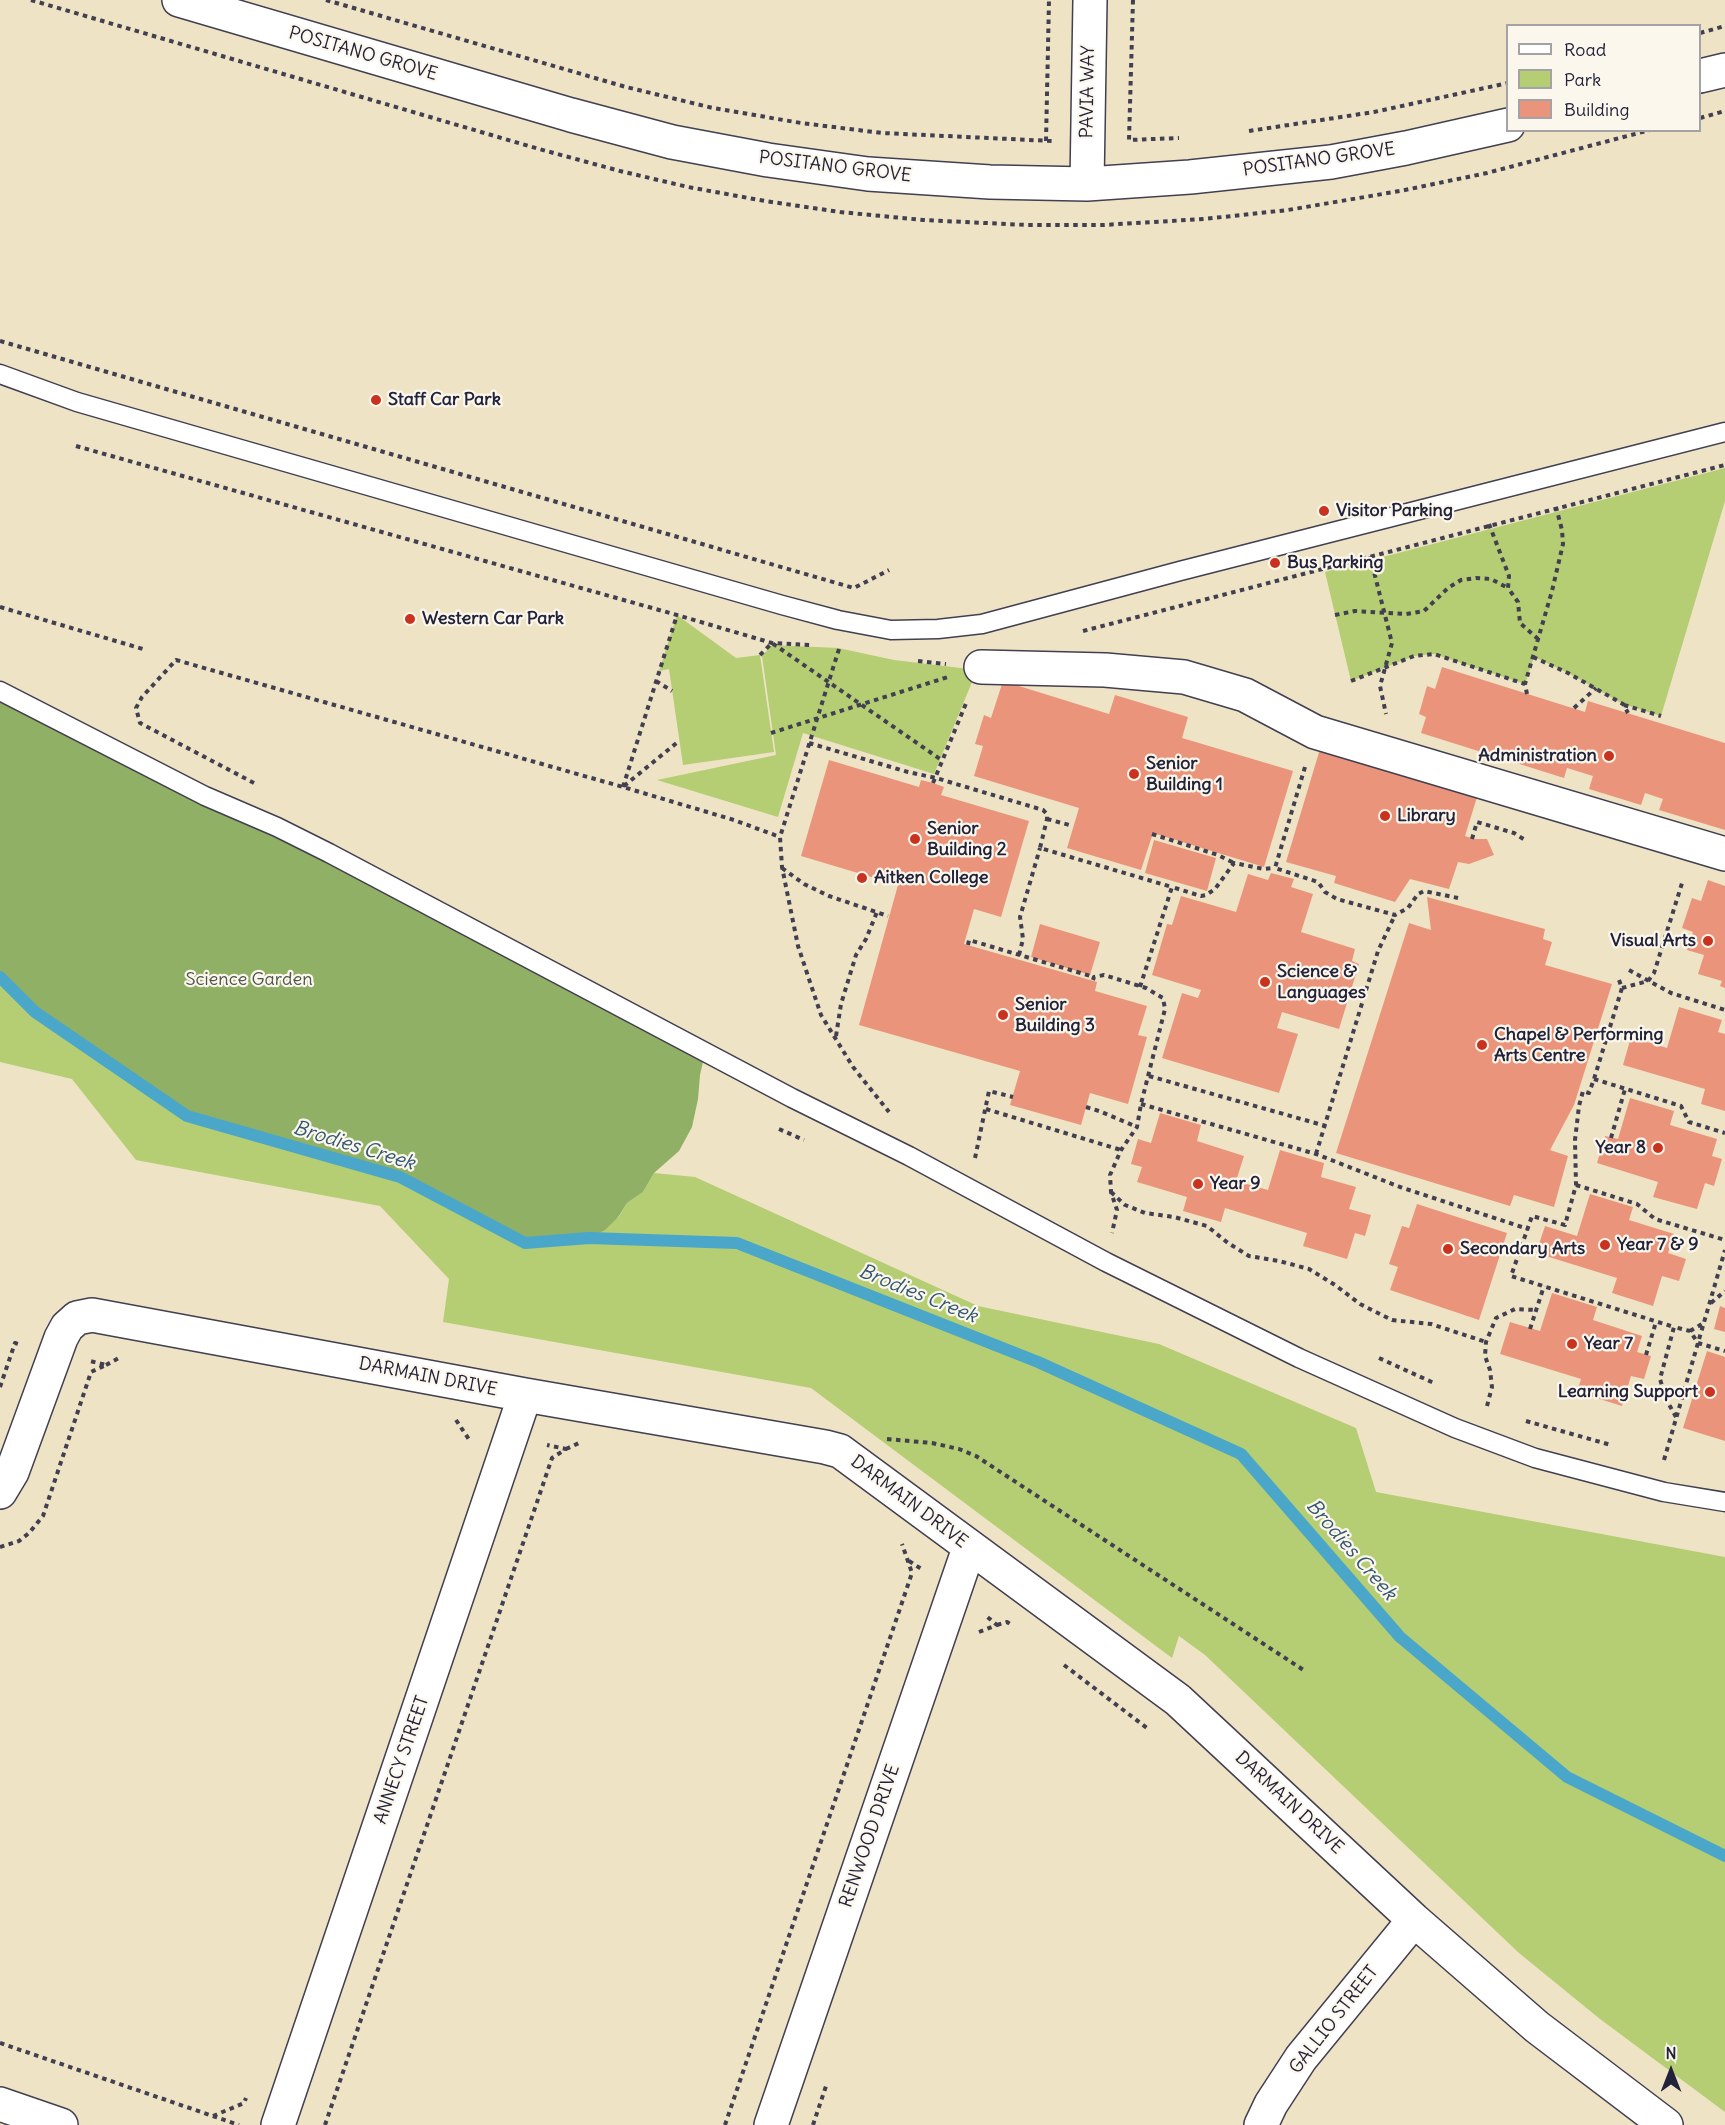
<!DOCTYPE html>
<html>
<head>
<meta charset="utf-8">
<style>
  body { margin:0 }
  #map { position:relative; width:1725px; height:2125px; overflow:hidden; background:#efe3c5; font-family:Delius,sans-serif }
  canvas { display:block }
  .legend { position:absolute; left:1506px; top:24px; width:195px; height:108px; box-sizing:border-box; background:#fbf7ec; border:2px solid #a4a2a5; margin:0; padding:8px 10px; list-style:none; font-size:18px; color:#22223b }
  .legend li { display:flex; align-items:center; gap:12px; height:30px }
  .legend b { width:30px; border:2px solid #a4a2a5 }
  .north { position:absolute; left:1641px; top:2041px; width:60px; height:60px; -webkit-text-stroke:4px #fbf7ec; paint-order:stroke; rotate:0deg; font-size:16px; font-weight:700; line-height:24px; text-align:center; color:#22223b }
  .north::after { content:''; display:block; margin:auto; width:21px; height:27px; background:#22223b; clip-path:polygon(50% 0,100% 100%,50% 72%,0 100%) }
</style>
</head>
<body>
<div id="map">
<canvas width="1725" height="2125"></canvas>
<ul class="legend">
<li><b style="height:8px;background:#fff"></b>Road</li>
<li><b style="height:16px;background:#b5cd73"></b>Park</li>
<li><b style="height:16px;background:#ea957b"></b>Building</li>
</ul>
<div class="north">N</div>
</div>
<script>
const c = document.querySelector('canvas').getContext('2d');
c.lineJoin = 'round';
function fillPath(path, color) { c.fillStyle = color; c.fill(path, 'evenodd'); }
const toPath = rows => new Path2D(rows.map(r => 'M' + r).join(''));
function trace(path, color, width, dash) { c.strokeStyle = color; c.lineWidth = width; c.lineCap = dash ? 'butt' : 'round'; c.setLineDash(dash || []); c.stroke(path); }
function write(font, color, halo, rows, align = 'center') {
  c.font = font + ' Delius,sans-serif'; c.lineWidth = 4.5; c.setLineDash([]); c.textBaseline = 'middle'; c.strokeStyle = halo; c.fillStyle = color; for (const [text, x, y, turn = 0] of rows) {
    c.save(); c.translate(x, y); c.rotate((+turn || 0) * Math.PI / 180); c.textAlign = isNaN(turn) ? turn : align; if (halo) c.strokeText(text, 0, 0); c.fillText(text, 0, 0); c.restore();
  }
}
fillPath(toPath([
  [1725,468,1725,501,1661,716,1623,704,1568,673,1534,657,1525,684,1434,654,1414,656,1351,681,1325,572],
  [677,615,736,658,760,655,774,752,683,765,669,669,659,671],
  [772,645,838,648,894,660,977,670,934,774,803,733,778,817,657,780,776,755,762,656],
  [0,977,35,1012,187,1116,400,1177,525,1243,619,1217,627,1203,643,1192,654,1173,695,1177,978,1306,1159,1344,1356,1428,1376,1492,1725,1557,1725,2112,1600,2019,1519,1953,1205,1655,1179,1636,1172,1658,811,1388,443,1322,449,1279,380,1206,136,1160,72,1079,0,1062]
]), '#b5cd73');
fillPath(toPath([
  [0,695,705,1053,700,1075,698,1099,692,1127,679,1151,654,1173,643,1192,627,1203,619,1216,605,1230,589,1238,525,1243,400,1177,187,1116,35,1012,0,977]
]), '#90b065');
trace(toPath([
  [0,977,35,1012,187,1116,400,1177,525,1243,589,1238,737,1243,1038,1362,1241,1454,1400,1637,1567,1777,1725,1856]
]), '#4aa7c9', 12);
fillPath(toPath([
  [1442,667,1585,712,1588,701,1725,743,1725,830,1659,810,1663,799,1645,793,1641,805,1589,789,1593,776,1567,768,1564,778,1421,733,1426,717,1419,714,1427,686,1435,689],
  [1003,681,1109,714,1115,695,1188,717,1182,738,1293,771,1264,867,1153,833,1141,870,1067,848,1079,808,974,776,983,746,975,744,984,715,991,718],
  [1320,749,1477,797,1465,836,1474,839,1487,839,1494,855,1469,864,1458,862,1449,889,1410,879,1395,902,1334,883,1336,876,1286,862],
  [829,760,919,787,921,780,933,783,944,787,941,795,1029,821,1001,917,974,909,964,944,1097,982,1095,991,1147,1006,1138,1035,1147,1037,1128,1104,1090,1093,1081,1125,1010,1105,1020,1071,859,1025,898,885,801,856],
  [1154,840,1216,858,1207,891,1145,873],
  [1271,873,1294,879,1291,887,1313,894,1301,932,1355,949,1352,961,1359,964,1339,1029,1282,1012,1277,1028,1298,1034,1279,1093,1162,1058,1182,993,1198,998,1201,990,1152,975,1167,924,1172,925,1181,896,1236,912,1248,874,1268,880],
  [1708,880,1725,886,1725,988,1720,986,1722,981,1698,974,1704,955,1687,950,1693,932,1682,928,1692,898,1701,901],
  [1427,897,1545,929,1543,939,1552,942,1545,965,1612,984,1574,1105,1550,1150,1568,1156,1554,1207,1514,1195,1510,1206,1336,1153,1409,923,1431,930],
  [1040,924,1100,942,1090,975,1031,957],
  [1679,1007,1722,1020,1718,1032,1725,1034,1725,1111,1701,1104,1705,1089,1623,1065,1631,1037,1667,1048],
  [1630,1098,1674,1111,1670,1125,1717,1139,1712,1156,1722,1159,1714,1186,1705,1183,1697,1209,1653,1197,1658,1182,1597,1163,1605,1136,1618,1139],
  [1160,1113,1201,1125,1197,1141,1244,1156,1236,1181,1268,1190,1280,1150,1324,1163,1321,1177,1356,1187,1349,1209,1371,1215,1365,1236,1355,1233,1347,1259,1303,1246,1307,1233,1225,1208,1221,1222,1183,1211,1187,1197,1137,1182,1142,1167,1131,1164,1138,1139,1151,1143],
  [1590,1194,1633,1207,1629,1220,1674,1234,1668,1253,1686,1259,1679,1281,1662,1276,1653,1306,1612,1293,1617,1278,1536,1253,1545,1226,1577,1236],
  [1417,1204,1507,1233,1479,1320,1390,1290,1398,1267,1389,1264,1402,1226,1409,1228],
  [1552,1293,1597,1307,1593,1320,1642,1336,1637,1352,1651,1356,1644,1379,1631,1376,1622,1406,1577,1392,1581,1379,1500,1354,1510,1322,1540,1331],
  [1720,1306,1725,1308,1725,1332,1714,1329],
  [1707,1351,1725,1357,1725,1441,1683,1428]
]), '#ea957b');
const lane = toPath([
  [0,374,77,402,782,605,838,620,891,630,938,629,982,624,1180,571,1725,432],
  [0,691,205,796,277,827,329,853,792,1098,909,1156,1106,1262,1299,1358,1455,1428,1535,1458,1664,1492,1725,1502]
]);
const street = toPath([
  [179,0,571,115,672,142,768,160,868,174,990,182,1087,184,1190,177,1331,162,1406,148,1508,125],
  [1700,76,1725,70],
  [1087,184,1090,0],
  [981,667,1105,670,1184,677,1245,695,1315,732,1725,854],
  [0,1492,12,1472,61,1338,67,1327,77,1318,92,1315,525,1395,825,1447,840,1451,1178,1700,1414,1920,1537,2027,1666,2125],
  [0,2104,61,2125],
  [278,2125,525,1395],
  [771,2125,969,1548],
  [1261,2125,1271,2104,1301,2058,1414,1920]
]);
trace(lane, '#413f50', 21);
trace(street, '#413f50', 36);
trace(toPath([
  [31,0,539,149,620,171,688,187,765,201,840,212,923,220,1027,225,1103,225,1204,219,1288,210,1400,191,1487,173,1650,130],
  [326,0,626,87,713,108,801,123,882,133,1052,141],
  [1133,0,1129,140,1179,138],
  [1700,33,1725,26],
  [1700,118,1725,111],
  [1249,131,1374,112,1508,83],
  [1046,141,1049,0],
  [0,341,854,588,889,570],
  [76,446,677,615,772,643,810,645],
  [1489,524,1509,576,1508,588,1518,602,1520,623,1538,639],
  [1370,556,1392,643,1380,686,1386,714],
  [0,607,143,649],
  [1335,615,1355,611,1406,614,1424,611,1448,588,1461,580,1476,578,1491,579,1508,588],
  [1083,631,1725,465],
  [839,649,780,837,782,867,798,946,821,1015,853,1067,889,1112],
  [760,655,772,643,943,761],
  [1533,657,1568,673,1623,704,1628,713],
  [918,661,946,664],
  [656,681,672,691],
  [1351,681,1414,656,1434,654,1525,684],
  [1527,694,1525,684,1552,591,1563,544,1562,530,1556,507],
  [1624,705,1661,716],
  [1574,708,1596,688],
  [771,733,948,677],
  [809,743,908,772,936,778,1043,810,1047,814,1047,819,1040,848,1172,887],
  [1305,767,1275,868,1318,882,1325,892,1337,899,1395,915,1408,908,1418,894,1424,891,1458,898],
  [254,783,140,723,136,708,142,697,176,660,623,787,734,820,780,837],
  [933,783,967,701],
  [624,786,679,741],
  [623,787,677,615],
  [1047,819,1073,826],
  [1152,834,1218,855,1234,863],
  [1472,839,1477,822,1514,833,1525,840],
  [782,868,804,884,829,896,888,916],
  [968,945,969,940,1094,977],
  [1019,955,1023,939,1020,917,1040,848],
  [1629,970,1671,993,1725,1010],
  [1093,980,1094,977,1104,975,1146,988,1163,998,1165,1009,1141,1104,1137,1127,1121,1150,1110,1175,1111,1192,1117,1210,1112,1233],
  [1619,980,1622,988,1594,1079,1589,1093,1583,1091,1579,1106,1575,1140,1576,1185,1565,1225,1532,1216,1511,1276,1674,1327],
  [1140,987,1172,887,1201,896,1206,895,1215,889,1234,863,1264,869,1274,868],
  [1622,988,1648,981,1654,973,1683,880],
  [836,1036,841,1004,856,955,866,939,877,912],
  [1149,1076,1326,1126],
  [1594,1079,1681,1106,1689,1122,1725,1133],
  [1141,1104,1316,1154,1400,1187,1528,1229],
  [1086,1107,1099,1111,1137,1127],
  [986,1109,1121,1150],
  [779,1129,804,1140],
  [1611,1138,1625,1089],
  [1316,1154,1378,951,1395,915],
  [975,1158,989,1091,1013,1097],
  [1576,1185,1637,1204,1655,1219,1725,1240],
  [1111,1192,1125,1205,1145,1213,1174,1217,1207,1226,1228,1243,1249,1256,1279,1261,1309,1269,1335,1285,1360,1304,1392,1320,1431,1324,1486,1342],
  [1711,1303,1725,1291],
  [1530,1329,1544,1286],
  [1690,1331,1702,1324],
  [1646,1355,1656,1322],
  [1379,1358,1436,1384],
  [106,1365,119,1358],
  [0,1387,15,1343,22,1345],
  [1487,1406,1492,1387,1490,1370,1485,1356,1486,1342,1496,1318,1515,1309,1536,1310],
  [1676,1417,1666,1399,1660,1379,1674,1327,1690,1331,1698,1343,1725,1351],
  [456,1420,470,1441],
  [1526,1421,1611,1445],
  [887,1439,932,1443,959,1449,976,1456,1305,1671],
  [566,1449,579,1443],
  [1664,1460,1725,1250],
  [0,1547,19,1541,29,1533,43,1516,91,1372,106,1365,90,1361],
  [909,1561,923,1570],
  [997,1625,1007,1622,1010,1624],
  [979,1632,997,1625,985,1615],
  [1064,1665,1147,1728],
  [0,2043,239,2125],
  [213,2116,244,2103,246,2098],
  [325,2125,552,1458,566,1449,547,1445],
  [725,2125,912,1573,902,1544],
  [813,2125,827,2083]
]), '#413f50', 4, [4.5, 4.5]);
trace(lane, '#fff', 18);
trace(street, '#fff', 33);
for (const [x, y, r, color] of [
  [376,400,6,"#c8321e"],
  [1324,511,6,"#c8321e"],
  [1275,563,6,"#c8321e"],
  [410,619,6,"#c8321e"],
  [1609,756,6,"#c8321e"],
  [1134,774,6,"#c8321e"],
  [1385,816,6,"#c8321e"],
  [915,839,6,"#c8321e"],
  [862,878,6,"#c8321e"],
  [1708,941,6,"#c8321e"],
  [1265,982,6,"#c8321e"],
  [1003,1015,6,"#c8321e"],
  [1482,1045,6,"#c8321e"],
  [1658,1148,6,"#c8321e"],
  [1198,1184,6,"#c8321e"],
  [1605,1245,6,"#c8321e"],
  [1448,1249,6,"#c8321e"],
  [1572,1344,6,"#c8321e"],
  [1710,1392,6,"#c8321e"]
]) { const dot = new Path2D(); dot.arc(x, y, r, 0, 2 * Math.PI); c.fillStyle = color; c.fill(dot); trace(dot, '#fbf7ec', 2); }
write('18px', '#22223b', '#fbf7ec', [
  ["POSITANO GROVE",363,54,16],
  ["PAVIA WAY",1088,92,-89],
  ["POSITANO GROVE",1319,160,-8],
  ["POSITANO GROVE",835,167,7],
  ["DARMAIN DRIVE",428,1377,11],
  ["DARMAIN DRIVE",909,1502,37],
  ["ANNECY STREET",402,1760,-71],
  ["DARMAIN DRIVE",1289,1803,43],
  ["RENWOOD DRIVE",870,1836,-71],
  ["GALLIO STREET",1334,2020,-52]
]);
write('bold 18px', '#22223b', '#fbf7ec', [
  ["Staff Car Park",388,400],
  ["Visitor Parking",1336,511],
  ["Bus Parking",1287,563],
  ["Western Car Park",422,619],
  ["Administration",1597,756,"right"],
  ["Senior",1146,764],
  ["Building 1",1146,785],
  ["Library",1397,816],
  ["Senior",927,829],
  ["Building 2",927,850],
  ["Aitken College",874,878],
  ["Visual Arts",1696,941,"right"],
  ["Science &",1277,972],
  ["Languages",1277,993],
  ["Senior",1015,1005],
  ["Building 3",1015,1026],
  ["Chapel & Performing",1494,1035],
  ["Arts Centre",1494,1056],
  ["Year 8",1646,1148,"right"],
  ["Year 9",1210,1184],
  ["Year 7 & 9",1617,1245],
  ["Secondary Arts",1460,1249],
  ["Year 7",1584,1344],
  ["Learning Support",1698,1392,"right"]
], 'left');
write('18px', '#4e554c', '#fbf7ec', [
  ["Science Garden",249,980]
]);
write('italic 20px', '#325774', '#fbf7ec', [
  ["Brodies Creek",354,1146,17],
  ["Brodies Creek",918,1294,22],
  ["Brodies Creek",1351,1550,49]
]);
</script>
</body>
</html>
